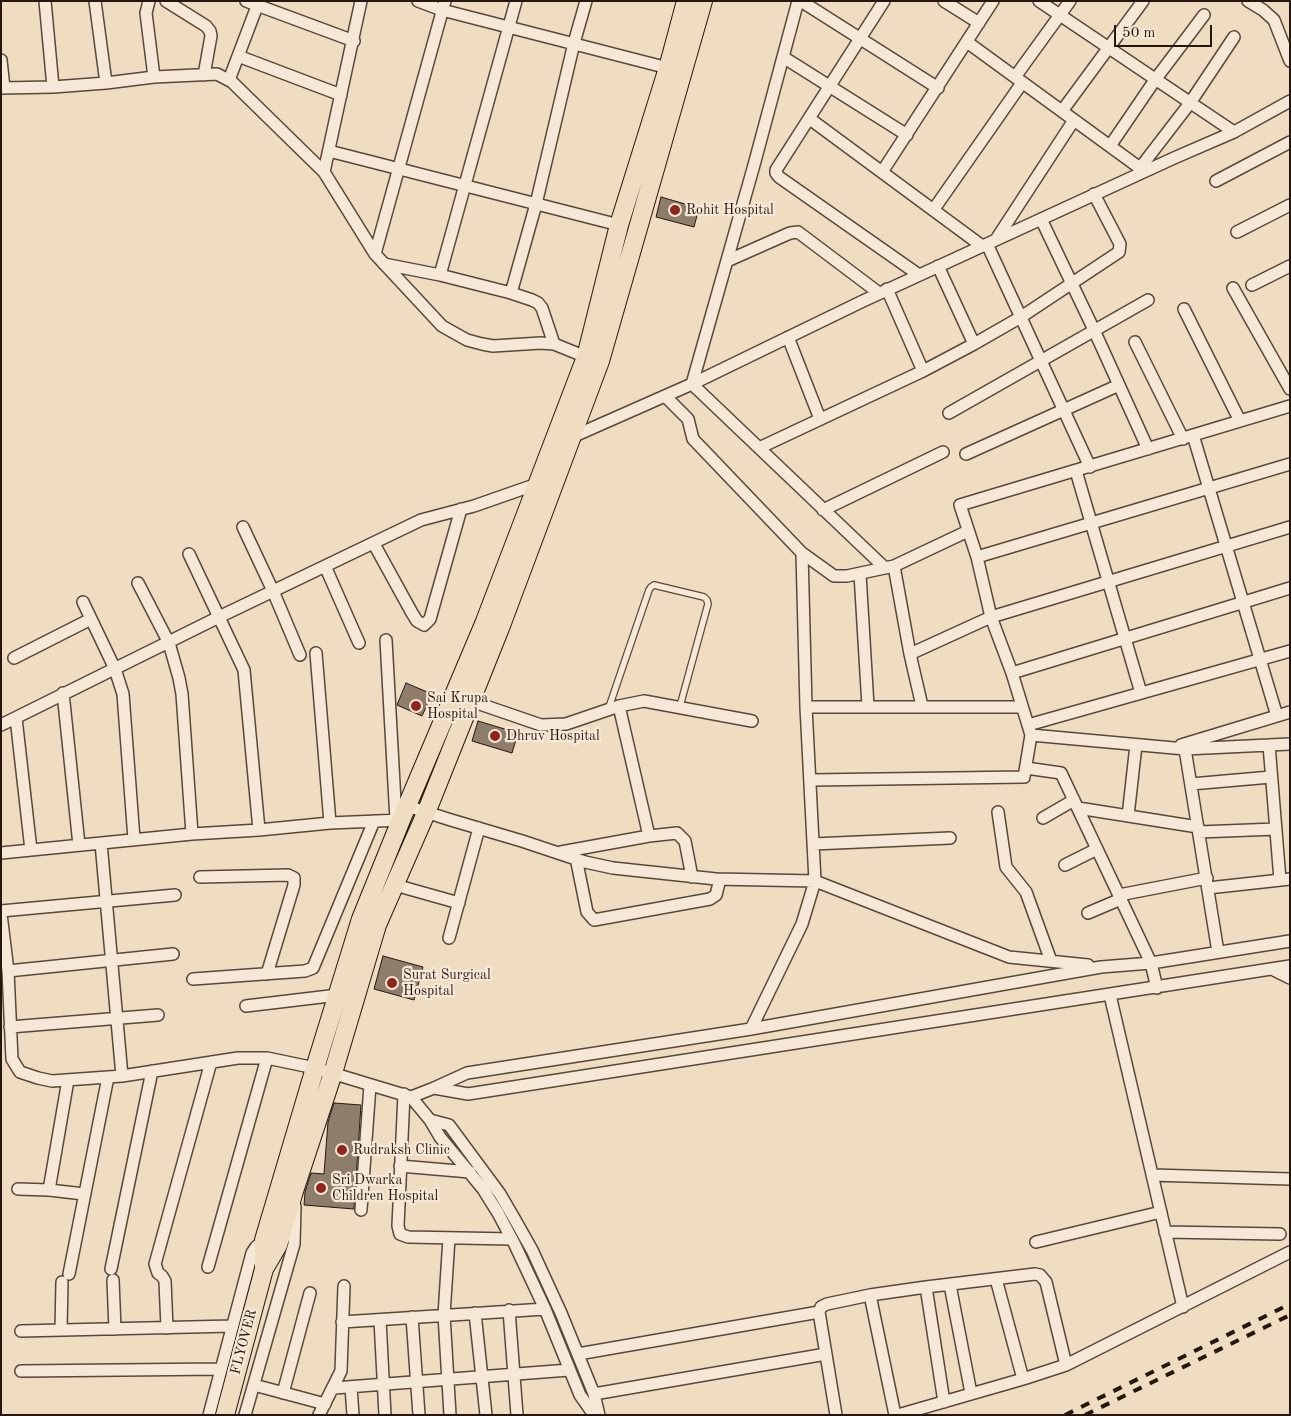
<!DOCTYPE html>
<html>
<head>
<meta charset="utf-8">
<style>
  body { margin:0 }
  #map { position:relative; width:1291px; height:1416px; overflow:hidden; background:#f0dcc0; font-family:"Old Standard TT",serif }
  canvas { display:block }
  .frame { position:absolute; inset:0; border:2px solid #251710; pointer-events:none }
  .scale { position:absolute; left:1114px; top:25px; width:98px; height:22px; box-sizing:border-box; border:2px solid #251710; border-top:0; padding-left:6px; font-size:15px; line-height:18px; white-space:nowrap; color:#251710; -webkit-text-stroke:4px #f5e8d6; paint-order:stroke }
</style>
</head>
<body>
<div id="map">
<canvas width="1291" height="1416"></canvas>
<div class="frame"></div>
<div class="scale">50 m</div>
</div>
<script>
const c = document.querySelector('canvas').getContext('2d');
c.lineJoin = 'round';
function fillPath(path, color) { c.fillStyle = color; c.fill(path, 'evenodd'); }
const toPath = rows => new Path2D(rows.map(r => 'M' + r).join(''));
function trace(path, color, width, dash) { c.strokeStyle = color; c.lineWidth = width; c.lineCap = dash ? 'butt' : 'round'; c.setLineDash(dash || []); c.stroke(path); }
function write(font, color, halo, rows, align = 'center') {
  c.font = font + ' "Old Standard TT",serif'; c.lineWidth = 4.5; c.setLineDash([]); c.textBaseline = 'middle'; c.strokeStyle = halo; c.fillStyle = color; for (const [text, x, y, turn = 0] of rows) {
    c.save(); c.translate(x, y); c.rotate((+turn || 0) * Math.PI / 180); c.textAlign = isNaN(turn) ? turn : align; if (halo) c.strokeText(text, 0, 0); c.fillText(text, 0, 0); c.restore();
  }
}
const building = toPath([
  [661,197,699,208,694,227,656,217,661,197],
  [406,683,432,694,422,716,397,705,406,683],
  [478,721,518,733,512,753,472,741,478,721],
  [383,956,423,967,414,1000,374,989,383,956],
  [334,1103,361,1105,354,1209,304,1205,305,1192,311,1173,324,1174,328,1122,334,1103]
]);
fillPath(building, '#8f7d6c');
trace(building, '#251710', 1);
const lane = toPath([
  [608,710,649,590,651,587,654,585,704,597,707,600,708,604,680,706]
]);
const street = toPath([
  [45,1,53,87],
  [95,1,106,83],
  [149,1,146,13,154,77],
  [166,1,206,26,210,31,211,36,204,75],
  [246,1,354,41],
  [418,1,442,10,668,68],
  [798,1,754,165,692,384,885,568],
  [801,1,938,88],
  [884,1,776,170,776,173,779,177,919,275],
  [944,1,979,23],
  [1039,1,1234,132],
  [1248,1,1263,10,1274,20,1290,61],
  [967,42,1144,171],
  [238,56,341,95],
  [783,57,907,135],
  [1,60,4,88],
  [1015,77,1070,1],
  [229,80,259,1],
  [1,88,53,87,106,83,154,77,217,74,232,82,324,172,375,254,442,326,467,340,482,344,493,346,541,343,554,344,591,359],
  [1062,111,1143,1],
  [810,119,982,246],
  [1110,146,1155,80,1204,15],
  [329,151,619,225],
  [1140,168,1190,103,1234,37],
  [324,172,361,1],
  [882,172,993,1],
  [1216,181,1290,142],
  [934,209,1022,83],
  [1041,219,1094,330,1148,449],
  [1237,232,1290,205],
  [997,238,1074,120],
  [987,244,1090,467],
  [375,254,445,1],
  [727,261,790,233,798,232,879,293],
  [384,264,440,275,511,293,532,300,538,303,542,308,554,344],
  [938,266,974,344],
  [440,275,516,1],
  [1252,285,1290,266],
  [1233,288,1290,389],
  [887,289,923,371],
  [511,293,536,204,574,43,586,1],
  [1184,309,1240,421],
  [788,337,820,419],
  [1135,342,1183,439],
  [665,396,688,419,693,439,802,553,834,576,847,576,894,566,968,531],
  [949,413,1148,300],
  [1193,435,1277,716],
  [572,437,692,384,863,301,1174,158,1234,132,1290,101],
  [759,448,923,371,974,344,1021,317,1119,252,1120,244,1094,194],
  [966,454,1119,385],
  [1076,471,1141,693],
  [823,510,943,452],
  [243,527,273,591,300,655],
  [374,544,412,613,417,621,424,625,430,619,461,509],
  [189,554,244,670,259,830],
  [977,557,1290,464],
  [325,566,359,643],
  [894,566,910,654,922,706],
  [860,574,868,706],
  [138,583,169,643,179,678,182,694,192,834],
  [83,602,115,669,123,694,134,839],
  [386,640,396,820],
  [316,653,330,823],
  [910,654,991,617,1290,527],
  [14,658,91,619],
  [1012,673,1290,588],
  [63,693,79,845],
  [471,701,541,725,566,724,619,706,644,701,752,721],
  [619,706,649,836],
  [806,707,1022,707],
  [16,718,31,850],
  [1,725,219,617,421,520,474,506,537,484],
  [1028,725,1290,651],
  [1031,735,1185,749,1290,744],
  [1181,745,1290,712],
  [1269,745,1280,880],
  [1185,749,1218,952],
  [1026,768,1061,773,1151,963,1157,988],
  [811,780,1024,777,1031,735,1012,673,991,617,977,557,960,505,1290,406],
  [1191,784,1271,777],
  [407,806,451,820,522,841,585,862,613,868,716,879,815,881,1009,957,1088,965],
  [1078,808,1198,827],
  [998,812,1006,867,1026,892,1051,961],
  [1128,816,1136,745],
  [1043,818,1074,800],
  [1199,832,1276,829],
  [101,843,122,1076],
  [813,844,950,838],
  [561,852,649,836,677,833,685,841,692,877],
  [1,853,192,834,259,830,330,823,401,820],
  [576,858,587,912,594,920,710,899,716,895,720,879],
  [1065,865,1097,849],
  [200,877,288,875,294,878,294,885,267,974],
  [395,885,459,903],
  [1208,888,1290,879],
  [1119,895,1207,878],
  [1,911,175,895],
  [1088,913,1121,899],
  [1,914,8,971,12,1059,20,1072,38,1078,52,1081,122,1076,238,1058,267,1058,315,1068,411,1097,430,1120,440,1137,483,1189,498,1213,515,1245,545,1309,580,1395,594,1415],
  [449,938,479,828],
  [1272,969,1290,978],
  [8,971,173,954],
  [193,979,305,971,313,968,374,821],
  [1110,995,1183,1307],
  [246,1006,338,995],
  [10,1027,158,1015],
  [751,1029,802,924,815,881,806,707,802,553],
  [434,1088,468,1094,1290,966],
  [404,1094,398,1226,400,1234,408,1237,512,1239],
  [411,1097,434,1088,467,1073,751,1029,1101,967,1151,963,1290,941],
  [430,1120,449,1125,500,1194,514,1218,532,1250,561,1313,594,1394,599,1415],
  [400,1166,470,1172],
  [1152,1175,1290,1179],
  [18,1189,49,1190,84,1194],
  [49,1190,68,1080],
  [361,1210,370,1085],
  [1165,1232,1280,1234],
  [449,1238,444,1315,450,1415],
  [1036,1242,1161,1212],
  [208,1267,267,1058],
  [111,1269,152,1071],
  [69,1274,108,1077],
  [996,1279,1023,1379],
  [113,1280,115,1329],
  [950,1285,971,1393],
  [926,1287,944,1402],
  [870,1295,895,1415],
  [509,1310,517,1415],
  [475,1313,486,1415],
  [412,1317,419,1415],
  [380,1320,385,1415],
  [342,1322,545,1309],
  [167,1328,165,1281,162,1276,158,1273,155,1264,211,1062],
  [61,1330,62,1282],
  [21,1331,232,1326],
  [578,1354,819,1312],
  [21,1371,221,1369],
  [254,1385,325,1404],
  [351,1387,353,1415],
  [334,1388,569,1370],
  [283,1393,310,1293],
  [594,1394,826,1354],
  [209,1415,252,1253,256,1247,264,1240],
  [245,1415,294,1244,295,1206],
  [319,1415,341,1371,344,1286],
  [836,1415,819,1312,821,1307,827,1304,870,1295,926,1287,1035,1274,1040,1275,1046,1282,1066,1365],
  [898,1415,1023,1379,1066,1365,1290,1252]
]);
const primary = toPath([
  [264,1269,264,1240,315,1068,361,919,401,820,484,624,586,357,619,225,668,68,686,1],
  [225,1415,264,1269,278,1245,295,1188,333,1073,377,925,426,813,500,628,600,361,703,1]
]);
trace(lane, '#58483c', 8);
trace(street, '#58483c', 14);
trace(primary, '#251710', 20);
trace(lane, '#f5e8d6', 5.5);
trace(street, '#f5e8d6', 11);
trace(primary, '#f0dcc0', 18);
trace(toPath([
  [1065,1415,1290,1304],
  [1085,1415,1290,1315]
]), '#251710', 4, [9, 9]);
for (const [x, y, r, color] of [
  [675,210,6,"#8f2418"],
  [416,706,6,"#8f2418"],
  [495,736,6,"#8f2418"],
  [392,983,6,"#8f2418"],
  [342,1150,6,"#8f2418"],
  [321,1188,6,"#8f2418"]
]) { const dot = new Path2D(); dot.arc(x, y, r, 0, 2 * Math.PI); c.fillStyle = color; c.fill(dot); trace(dot, '#f5e8d6', 2); }
write('14px', '#251710', '#f5e8d6', [
  ["Rohit Hospital",686,210],
  ["Sai Krupa",427,698],
  ["Hospital",427,714],
  ["Dhruv Hospital",506,736],
  ["Surat Surgical",403,975],
  ["Hospital",403,991],
  ["Rudraksh Clinic",353,1150],
  ["Sri Dwarka",332,1180],
  ["Children Hospital",332,1196]
], 'left');
write('14px', '#251710', '#f5e8d6', [
  ["FLYOVER",244,1342,-75]
]);
</script>
</body>
</html>
